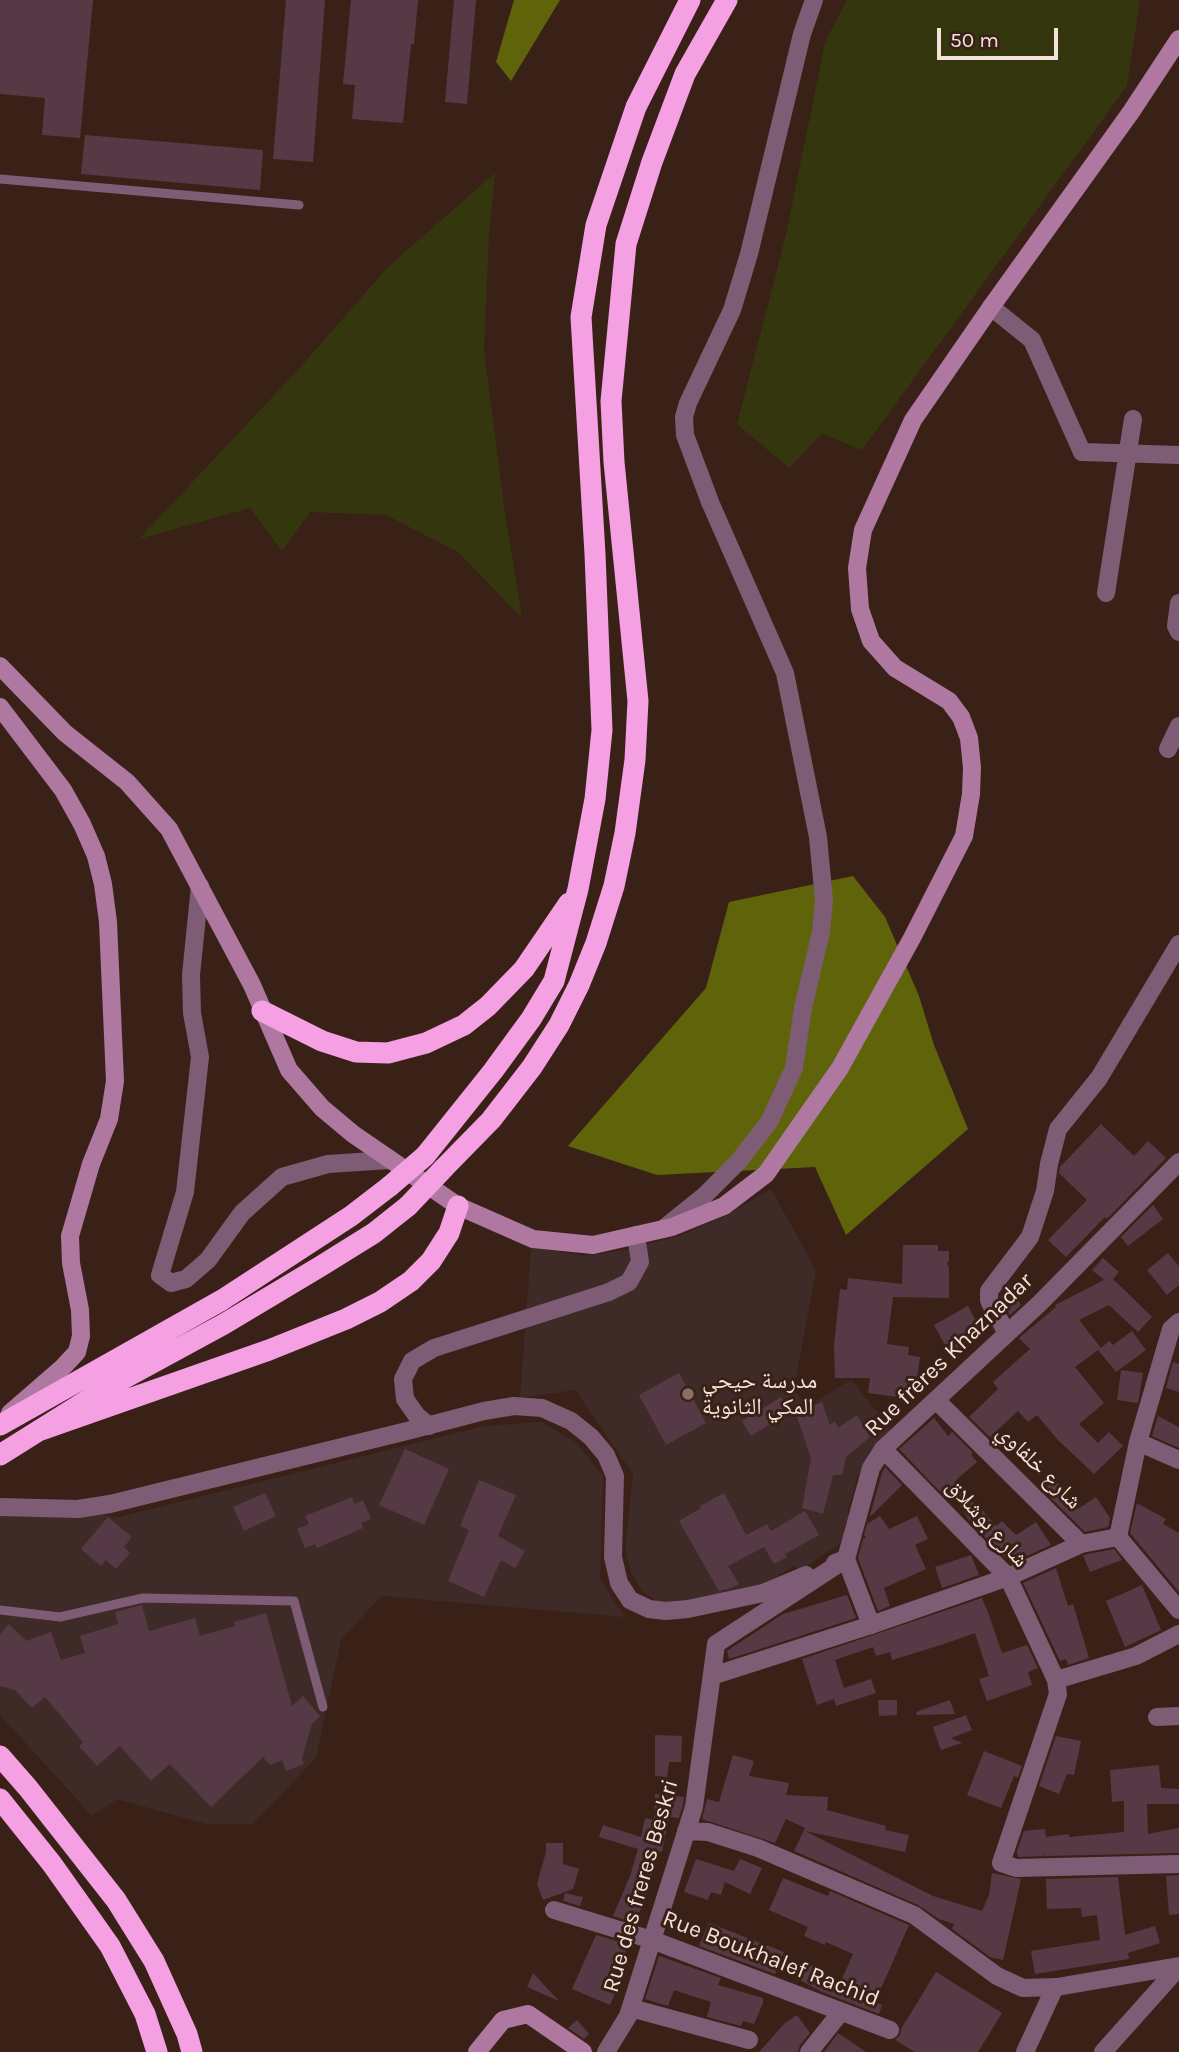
<!DOCTYPE html>
<html>
<head>
<meta charset="utf-8">
<style>
  body { margin:0 }
  #map { position:relative; width:1179px; height:2052px; overflow:hidden; background:#3a2117; font-family:Karla,sans-serif }
  canvas { display:block }
  .scale { position:absolute; left:937px; top:28px; width:121px; height:32px; box-sizing:border-box; border:4px solid #f4e2db; border-top:0; padding-left:9px; font-size:21px; line-height:24px; white-space:nowrap; color:#f4e2db; -webkit-text-stroke:5px #3a2117; paint-order:stroke }
</style>
</head>
<body>
<div id="map">
<canvas width="1179" height="2052"></canvas>
<div class="scale">50 m</div>
</div>
<script>
const c = document.querySelector('canvas').getContext('2d');
c.lineJoin = 'round';
function fillPath(path, color) { c.fillStyle = color; c.fill(path, 'evenodd'); }
const toPath = rows => new Path2D(rows.map(r => 'M' + r).join(''));
function trace(path, color, width, dash) { c.strokeStyle = color; c.lineWidth = width; c.lineCap = dash ? 'butt' : 'round'; c.setLineDash(dash || []); c.stroke(path); }
function write(font, color, halo, rows, align = 'center') {
  c.font = font + ' Karla,"Noto Naskh Arabic",sans-serif'; c.lineWidth = 6; c.setLineDash([]); c.textBaseline = 'middle'; c.strokeStyle = halo; c.fillStyle = color; for (const [text, x, y, turn = 0] of rows) {
    c.save(); c.translate(x, y); c.rotate((+turn || 0) * Math.PI / 180); c.textAlign = isNaN(turn) ? turn : align; if (halo) c.strokeText(text, 0, 0); c.fillText(text, 0, 0); c.restore();
  }
}
fillPath(toPath([
  [771,1189,816,1270,794,1389,806,1407,851,1380,895,1434,864,1473,858,1474,848,1511,849,1518,843,1528,847,1538,800,1571,794,1566,759,1587,680,1606,659,1603,642,1591,632,1575,625,1549,633,1474,575,1390,520,1398,531,1247,585,1256,625,1250,679,1236,729,1214],
  [542,1422,576,1442,603,1476,600,1580,625,1617,381,1596,341,1640,316,1758,253,1824,206,1824,117,1799,92,1816,0,1715,0,1504,119,1517,485,1426]
]), '#3e2a27');
fillPath(toPath([
  [847,0,1140,0,1127,86,862,450,822,434,789,468,737,424,786,235,825,42],
  [495,173,489,234,484,349,504,507,522,618,458,552,386,515,310,512,282,551,250,508,139,539,296,372,389,266]
]), '#34370e');
fillPath(toPath([
  [514,0,560,0,511,81,496,62],
  [853,876,885,917,919,996,934,1045,968,1129,846,1235,815,1167,657,1175,568,1146,706,988,729,902]
]), '#5f640b');
fillPath(toPath([
  [0,0,93,0,80,138,42,135,45,98,0,94],
  [286,0,325,0,313,162,273,159],
  [351,0,418,0,414,44,411,44,403,123,352,119,355,85,343,84],
  [454,0,476,0,467,104,445,102],
  [85,135,263,150,260,190,81,174],
  [1101,1124,1134,1156,1148,1141,1166,1158,1107,1219,1105,1217,1066,1257,1048,1240,1087,1200,1059,1173,1060,1167],
  [1153,1205,1163,1219,1128,1246,1121,1237],
  [903,1245,938,1245,938,1251,949,1251,949,1261,947,1263,949,1268,949,1298,893,1297,887,1344,909,1347,908,1355,920,1357,916,1386,907,1384,905,1398,868,1393,870,1378,835,1378,834,1345,840,1289,847,1290,848,1278,902,1284],
  [1168,1253,1179,1266,1179,1285,1167,1295,1147,1270],
  [1103,1258,1119,1272,1113,1279,1152,1317,1138,1332,1109,1305,1079,1320,1101,1348,1109,1341,1113,1345,1132,1331,1146,1350,1116,1372,1098,1350,1075,1367,1104,1403,1079,1424,1098,1443,1109,1432,1123,1446,1094,1474,1058,1440,1037,1415,1028,1422,1018,1411,990,1437,969,1417,998,1389,993,1382,1030,1349,1019,1338,1056,1307,1055,1305,1104,1280,1092,1270],
  [1009,1284,1021,1305,1010,1315,1000,1298],
  [968,1306,980,1329,969,1334,974,1343,951,1356,934,1325],
  [1173,1362,1179,1364,1179,1392,1166,1388],
  [1121,1370,1143,1373,1138,1403,1117,1400],
  [679,1373,706,1423,666,1445,639,1395],
  [781,1397,790,1412,751,1436,742,1421],
  [822,1402,830,1425,835,1421,838,1428,857,1415,870,1437,846,1457,842,1475,833,1475,823,1514,802,1508,811,1458,796,1414],
  [1158,1416,1179,1427,1179,1448,1152,1436],
  [934,1418,948,1436,952,1432,973,1453,971,1455,977,1462,955,1481,975,1505,977,1504,996,1526,1002,1521,1016,1535,1036,1522,1051,1545,1011,1563,971,1523,955,1498,949,1501,899,1449],
  [405,1449,449,1469,424,1525,379,1505],
  [885,1467,902,1485,871,1516,870,1515,882,1473],
  [479,1480,516,1495,498,1536,525,1551,515,1568,501,1560,484,1597,448,1581,469,1530,460,1526],
  [1055,1480,1078,1509,1096,1497,1110,1518,1108,1527,1085,1532,1043,1490],
  [265,1493,276,1516,244,1531,233,1507],
  [724,1493,746,1535,767,1524,771,1531,805,1511,819,1535,785,1554,787,1557,774,1564,764,1547,728,1566,739,1584,731,1588,719,1591,679,1521,701,1508,700,1506],
  [352,1497,354,1504,363,1500,371,1519,361,1523,363,1528,317,1548,315,1544,305,1548,297,1529,309,1524,305,1516],
  [1137,1503,1166,1519,1163,1524,1179,1533,1179,1592,1130,1533],
  [880,1516,889,1529,917,1516,928,1539,915,1545,926,1569,884,1588,890,1606,878,1611,858,1558,863,1539,866,1538,864,1535,867,1524],
  [108,1517,132,1537,124,1547,130,1553,116,1569,106,1560,101,1566,81,1549],
  [1114,1549,1122,1560,1090,1572,1083,1555],
  [971,1555,979,1575,942,1588,935,1567],
  [1056,1568,1068,1606,1073,1604,1089,1658,1068,1665,1066,1659,1060,1661,1023,1583],
  [1142,1585,1161,1630,1125,1647,1106,1601],
  [847,1595,856,1618,729,1659,727,1651,783,1614],
  [982,1598,989,1615,1002,1653,1027,1645,1038,1668,1028,1672,1032,1685,987,1701,979,1679,989,1676,975,1633,944,1644,892,1660,890,1652,876,1656,873,1647,835,1660,844,1688,871,1679,876,1693,836,1706,834,1699,817,1705,802,1659],
  [142,1605,149,1631,195,1618,200,1636,235,1626,234,1622,266,1613,292,1706,303,1696,320,1716,312,1724,302,1758,304,1764,286,1771,282,1760,270,1765,263,1757,211,1807,170,1764,151,1781,120,1746,97,1766,79,1746,83,1742,45,1697,32,1708,15,1690,0,1686,0,1634,9,1624,26,1641,51,1632,61,1660,85,1653,80,1636,118,1624,115,1612],
  [878,1700,897,1700,897,1715,879,1716],
  [950,1700,955,1714,917,1715,916,1712],
  [966,1715,972,1730,951,1738,962,1743,941,1750,933,1727],
  [655,1735,682,1736,681,1762,669,1762,667,1777,655,1776],
  [1056,1736,1081,1741,1074,1775,1067,1774,1059,1794,1039,1786],
  [984,1751,1022,1766,1018,1778,1014,1776,1001,1808,967,1795],
  [733,1755,754,1761,749,1776,789,1783,786,1795,828,1797,827,1810,886,1826,885,1830,909,1835,905,1852,805,1831,933,1896,982,1911,989,1895,992,1873,1021,1879,1003,1960,990,1957,952,1929,954,1924,939,1919,918,1905,794,1851,805,1828,786,1819,775,1843,702,1819,707,1799,719,1802],
  [1159,1765,1161,1788,1179,1789,1179,1804,1147,1804,1148,1834,1179,1828,1179,1853,1045,1856,1045,1853,1044,1856,1018,1857,1017,1851,1024,1831,1045,1829,1046,1837,1069,1834,1069,1837,1124,1832,1124,1801,1112,1802,1110,1770],
  [655,1794,684,1797,683,1805,679,1818,669,1817,662,1852,659,1851,643,1904,635,1923,613,1916,630,1876,638,1849,599,1837,603,1825,641,1837,645,1818,654,1820],
  [546,1843,563,1843,563,1864,579,1869,573,1889,543,1900,537,1884,546,1852],
  [696,1859,734,1871,740,1859,762,1868,750,1894,725,1882,721,1895,711,1892,708,1900,684,1892],
  [1179,1875,1179,1914,1169,1915,1166,1876],
  [1118,1877,1125,1935,1155,1926,1160,1943,1128,1953,1129,1959,1035,1974,1031,1951,1100,1940,1097,1915,1082,1917,1081,1908,1047,1909,1046,1879],
  [783,1878,828,1896,830,1891,909,1925,875,2002,882,2005,879,2014,822,1992,800,1980,809,1964,841,1981,853,1954,826,1942,825,1945,804,1936,808,1927,769,1910],
  [565,1893,583,1897,580,1906,563,1901],
  [709,1923,784,1952,775,1974,699,1946],
  [596,1935,627,1944,620,1982,610,2005,572,1989],
  [659,1956,721,1978,718,1985,763,1998,763,2003,754,2024,743,2021,741,2026,707,2017,711,2002,674,1990,668,2006,645,1999],
  [936,1972,1002,2013,978,2052,915,2052,895,2040,900,2035,901,2029],
  [533,1973,559,2001,527,1987],
  [797,2015,810,2033,800,2045,798,2052,759,2052,784,2024],
  [577,2020,589,2034,584,2039,568,2028],
  [838,2033,866,2052,824,2052]
]), '#553a46');
trace(toPath([
  [0,179,299,205],
  [0,1610,60,1617,143,1598,294,1601,323,1707]
]), '#7e5c75', 9);
trace(toPath([
  [991,307,1032,340,1082,452,1179,455],
  [1106,593,1133,419],
  [1179,603,1176,626,1179,632],
  [1168,749,1179,726],
  [200,886,191,975,192,1013,200,1057,185,1192,160,1275,171,1283,186,1279,208,1260,242,1213,282,1177,328,1164,389,1160],
  [663,1229,704,1196,738,1162,769,1122,794,1068,803,1008,821,932,824,900,818,837,785,673,710,502,685,435,684,417,688,403,732,310,749,254,802,34,814,0],
  [1007,1333,993,1309,989,1300,989,1291,1030,1237,1045,1191,1049,1164,1058,1129,1099,1078,1179,944],
  [936,1400,1081,1544,1118,1537],
  [429,1426,417,1416,405,1399,403,1379,412,1361,434,1348,609,1292,629,1282,640,1262,636,1235],
  [1138,1442,1179,1460],
  [883,1449,1008,1577,1056,1680,1058,1694,1001,1863,1016,1868,1179,1864],
  [0,1507,78,1509,110,1504,411,1430,484,1411,514,1406,542,1408,571,1421,591,1437,606,1455,615,1476,613,1557,619,1583,630,1600,649,1609,666,1611,688,1609,763,1593,806,1575],
  [1118,1537,1138,1442,1171,1329,1179,1322],
  [1118,1537,1179,1610],
  [835,1563,846,1559,871,1625],
  [712,1676,871,1625,1008,1577,1081,1544],
  [1056,1680,1136,1656,1179,1634],
  [1157,1717,1179,1716],
  [686,1831,708,1832,758,1848,914,1915,997,1976,1023,1988,1057,1987,1179,1966],
  [554,1910,652,1940,890,2030],
  [631,2008,749,2040],
  [606,2052,628,2016,694,1807,716,1644,846,1559,871,1468,883,1449,1040,1303,1179,1162],
  [809,2052,841,2012],
  [1025,2052,1055,1987],
  [1103,2052,1179,1967]
]), '#7e5c75', 18);
trace(toPath([
  [0,666,65,733,127,782,169,829,252,985,289,1070,322,1108,353,1134,458,1206,533,1239,593,1245,672,1227,724,1206,766,1174,840,1068,912,938,964,836,971,794,972,768,969,738,961,717,949,701,895,668,871,641,860,609,857,568,863,530,913,420,991,307,1131,112,1179,39],
  [0,707,63,790,82,824,96,856,103,884,108,922,115,1081,109,1119,91,1164,70,1236,71,1263,80,1310,81,1336,77,1352,63,1367,10,1413],
  [477,2052,503,2020,528,2014,583,2052]
]), '#ae78a1', 18);
trace(toPath([
  [262,1011,322,1041,356,1052,388,1053,426,1043,464,1025,488,1006,524,969,569,903],
  [425,1156,493,1071,531,1019,554,981,578,889,595,799,602,730,595,554,581,317,596,225,636,107,690,0],
  [444,1168,491,1120,532,1067,559,1025,579,985,596,943,614,886,625,833,635,760,638,701,614,462,611,401,626,244,652,162,685,74,727,0],
  [0,1425,222,1300,351,1216,390,1186],
  [38,1431,269,1350,346,1319,380,1302,411,1281,431,1261,449,1233,458,1206],
  [0,1455,110,1386,224,1324,321,1266,374,1233,408,1206],
  [0,1756,28,1788,116,1900,154,1961,187,2034,192,2052],
  [0,1799,52,1864,110,1946,145,2014,157,2052]
]), '#f5a0e2', 21);
trace(toPath([
  [390,1186,425,1156],
  [408,1206,444,1168]
]), '#f5a0e2', 21);
for (const [x, y, r, color] of [
  [688,1394,7,"#8d6e63"]
]) { const dot = new Path2D(); dot.arc(x, y, r, 0, 2 * Math.PI); c.fillStyle = color; c.fill(dot); trace(dot, '#3a2117', 2.5); }
write('23px', '#f4e2db', '#3a2117', [
  ["Rue frères Khaznadar",949,1355,-44],
  ["شارع خلفاوي",1039,1467,45],
  ["شارع بوشلاق",987,1523,48],
  ["Rue des freres Beskri",641,1886,-74],
  ["Rue Boukhalef Rachid",771,1959,21]
]);
write('23px', '#f4e2db', '#3a2117', [
  ["مدرسة حيحي",702,1381],
  ["المكي الثانوية",702,1407]
], 'left');
</script>
</body>
</html>
